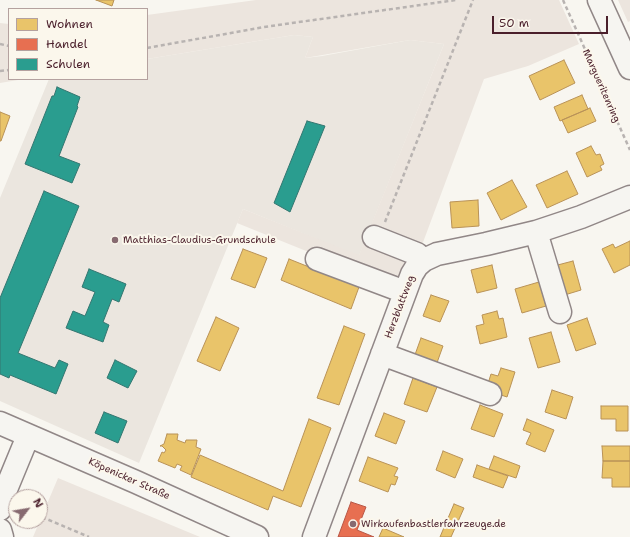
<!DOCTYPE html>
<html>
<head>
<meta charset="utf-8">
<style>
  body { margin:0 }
  #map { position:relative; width:630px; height:537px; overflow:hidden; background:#f8f6f0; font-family:"Shantell Sans",sans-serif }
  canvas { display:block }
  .legend { position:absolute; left:8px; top:8px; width:140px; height:72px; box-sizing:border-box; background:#fbf7ec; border:1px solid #b4a19f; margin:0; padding:5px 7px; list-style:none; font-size:12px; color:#4a1f2b }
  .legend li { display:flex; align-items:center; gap:8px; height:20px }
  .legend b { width:20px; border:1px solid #b4a19f }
  .north { position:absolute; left:8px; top:489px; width:40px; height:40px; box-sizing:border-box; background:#fbf7ec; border:1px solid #b4a19f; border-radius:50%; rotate:59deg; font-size:11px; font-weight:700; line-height:16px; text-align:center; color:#4a1f2b }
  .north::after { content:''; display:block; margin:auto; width:14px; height:18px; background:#876a70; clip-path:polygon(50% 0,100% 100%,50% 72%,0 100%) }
  .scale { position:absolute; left:492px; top:16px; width:116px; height:18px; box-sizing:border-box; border:2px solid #4a1f2b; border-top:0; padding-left:5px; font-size:12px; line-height:14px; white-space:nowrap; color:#4a1f2b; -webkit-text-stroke:3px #fbf7ec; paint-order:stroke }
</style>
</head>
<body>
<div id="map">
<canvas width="630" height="537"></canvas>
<ul class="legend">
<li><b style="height:11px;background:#e9c46a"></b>Wohnen</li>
<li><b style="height:11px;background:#e76f51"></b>Handel</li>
<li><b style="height:11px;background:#2a9d8f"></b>Schulen</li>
</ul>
<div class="north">N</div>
<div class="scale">50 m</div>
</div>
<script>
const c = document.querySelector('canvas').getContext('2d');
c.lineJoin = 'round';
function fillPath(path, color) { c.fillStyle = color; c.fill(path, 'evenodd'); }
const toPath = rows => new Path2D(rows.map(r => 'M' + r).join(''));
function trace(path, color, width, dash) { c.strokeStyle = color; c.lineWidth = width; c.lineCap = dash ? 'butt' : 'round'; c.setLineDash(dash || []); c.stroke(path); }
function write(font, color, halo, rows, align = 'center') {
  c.font = font + ' "Shantell Sans",sans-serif'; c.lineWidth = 4; c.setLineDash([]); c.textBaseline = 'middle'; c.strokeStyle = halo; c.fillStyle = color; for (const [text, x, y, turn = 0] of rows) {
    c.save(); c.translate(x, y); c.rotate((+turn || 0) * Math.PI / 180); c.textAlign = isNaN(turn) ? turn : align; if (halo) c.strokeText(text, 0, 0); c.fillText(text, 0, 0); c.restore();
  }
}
fillPath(toPath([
  [294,35,313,37,305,58,322,56,410,40,444,44,359,256,243,209,139,463,0,401,0,198,49,79,147,79,147,59]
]), '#ebe6df');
fillPath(toPath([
  [256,0,559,0,579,44,528,66,484,79,422,245,410,247,395,287,237,223,243,209,359,255,444,44,410,40,305,58,313,37,294,35,147,59,147,15],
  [618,0,630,0,630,21,628,22],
  [0,23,9,24,9,79,24,79,0,83],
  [58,478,200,537,33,537]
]), '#ece5de');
const homes = toPath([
  [96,0,114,0,112,6,96,0],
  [564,60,575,83,540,100,529,76,564,60],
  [582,95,588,109,560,121,554,107,582,95],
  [590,108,596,121,568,133,562,120,590,108],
  [0,112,10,116,1,141,0,141,0,112],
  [591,146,596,155,600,154,604,164,600,166,602,170,587,177,576,153,591,146],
  [567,171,578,194,547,208,536,185,567,171],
  [512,180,527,207,501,220,487,193,512,180],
  [478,200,479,226,452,228,450,202,478,200],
  [630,241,630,265,614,273,602,249,613,244,615,248,630,241],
  [243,249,267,258,255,288,231,279,243,249],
  [289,259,359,287,351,309,281,280,289,259],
  [573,261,581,290,558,297,550,267,573,261],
  [492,265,497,288,477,293,471,270,492,265],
  [539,282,546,306,522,313,515,289,539,282],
  [431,295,449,301,440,322,423,316,431,295],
  [497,311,499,319,503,318,507,337,480,344,476,326,484,324,482,315,497,311],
  [216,317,239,328,220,371,197,361,216,317],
  [587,318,596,344,576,351,567,325,587,318],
  [344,326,365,334,339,405,317,398,344,326],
  [551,332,560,362,538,368,529,338,551,332],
  [421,338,443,346,434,371,412,363,421,338],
  [501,368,515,372,507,397,486,390,491,374,498,376,501,368],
  [413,378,437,387,427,412,404,404,413,378],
  [552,390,573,397,566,419,545,412,552,390],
  [480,405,503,414,494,437,471,429,480,405],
  [601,406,628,406,628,431,616,431,616,419,601,419,601,406],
  [384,413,405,421,396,444,375,436,384,413],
  [309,419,331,428,301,507,273,496,268,510,191,477,200,455,283,491,309,419],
  [527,419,554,430,545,452,526,444,531,433,523,430,527,419],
  [167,434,178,434,177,440,185,443,186,440,197,440,196,447,201,449,191,475,180,470,182,466,177,464,175,468,158,461,162,452,164,453,166,450,162,446,160,446,164,444,167,434],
  [602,446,630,446,630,461,603,461,602,446],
  [443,451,463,459,455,478,436,470,443,451],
  [494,456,520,466,516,478,489,469,494,456],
  [368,457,398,468,394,476,398,477,395,485,391,484,388,492,359,481,368,457],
  [603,461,630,461,630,487,612,487,612,478,602,478,603,461],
  [477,465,508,476,503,488,473,477,477,465],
  [454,504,464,508,451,537,440,537,454,504],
  [383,528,404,537,379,537,383,528]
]);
fillPath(homes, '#e9c46a');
trace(homes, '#b99257', 1);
const shops = toPath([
  [351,502,366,507,357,530,374,537,338,537,351,502]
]);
fillPath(shops, '#e76f51');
trace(shops, '#b85746', 1);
const schools = toPath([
  [57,87,80,97,77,106,78,107,59,156,80,164,72,183,25,164,52,96,54,96,57,87],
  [307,121,325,126,290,212,274,203,307,121],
  [44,191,79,206,18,353,55,368,59,360,68,364,56,394,10,375,9,378,0,374,0,298,44,191],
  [89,269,126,284,119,302,112,299,103,322,109,325,103,342,66,328,73,311,85,316,95,292,82,287,89,269],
  [115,360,137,371,128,388,107,378,115,360],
  [104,412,127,421,118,443,95,433,104,412]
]);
fillPath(schools, '#2a9d8f');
trace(schools, '#347771', 1);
const minor = toPath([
  [599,0,630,68],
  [536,232,560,312],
  [374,237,417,254,424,260],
  [317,259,405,292],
  [382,354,490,394],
  [0,423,136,482,257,537],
  [0,509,2,499,28,436],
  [0,530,2,537],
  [314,537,412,274,417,266,424,260,437,254,486,244,536,232,581,217,630,197]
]);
trace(minor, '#918787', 25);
trace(toPath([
  [563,0,630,150],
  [0,44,9,46],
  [147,48,264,27,456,0],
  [0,71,9,70],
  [385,222,473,0],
  [42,517,89,537]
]), '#b8b3b1', 2.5, [4, 3]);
trace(minor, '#f6f5f1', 22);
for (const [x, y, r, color] of [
  [115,240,4,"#876a70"],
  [353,524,4,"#876a70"]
]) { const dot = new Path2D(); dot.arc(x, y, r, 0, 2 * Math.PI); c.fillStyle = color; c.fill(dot); trace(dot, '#fbf7ec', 1.5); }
write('10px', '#4a1f2b', '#fbf7ec', [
  ["Margueritenring",601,86,66],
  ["Herzblattweg",400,307,-69],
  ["Köpenicker Straße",129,479,24]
]);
write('10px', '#4a1f2b', '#fbf7ec', [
  ["Matthias-Claudius-Grundschule",123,240],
  ["Wirkaufenbastlerfahrzeuge.de",361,524]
], 'left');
</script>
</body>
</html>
